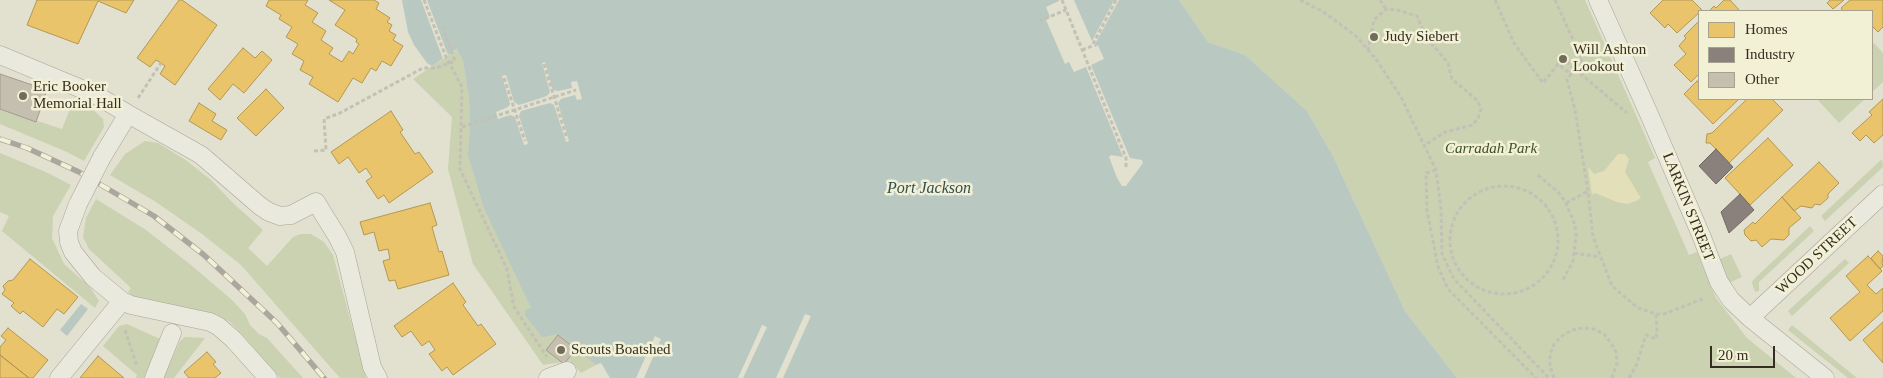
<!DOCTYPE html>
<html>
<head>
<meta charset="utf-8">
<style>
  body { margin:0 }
  #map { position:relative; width:1883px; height:378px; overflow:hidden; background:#e2e0ce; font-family:Georgia,serif }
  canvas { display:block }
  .legend { position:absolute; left:1698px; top:10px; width:175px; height:90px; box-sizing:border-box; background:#f2f0d5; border:1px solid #a6a28d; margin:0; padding:6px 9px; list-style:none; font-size:15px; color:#352e20 }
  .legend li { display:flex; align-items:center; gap:10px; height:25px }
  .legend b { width:25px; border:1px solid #a6a28d }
  .scale { position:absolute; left:1710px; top:346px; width:65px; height:22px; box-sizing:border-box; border:2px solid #352e20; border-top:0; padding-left:6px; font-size:15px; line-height:18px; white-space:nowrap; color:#352e20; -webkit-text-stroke:4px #f2f0d5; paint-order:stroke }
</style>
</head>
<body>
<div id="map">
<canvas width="1883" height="378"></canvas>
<ul class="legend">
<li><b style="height:14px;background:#e9c46a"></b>Homes</li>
<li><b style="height:14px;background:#8a817c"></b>Industry</li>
<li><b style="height:14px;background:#c5bfaf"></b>Other</li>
</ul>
<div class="scale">20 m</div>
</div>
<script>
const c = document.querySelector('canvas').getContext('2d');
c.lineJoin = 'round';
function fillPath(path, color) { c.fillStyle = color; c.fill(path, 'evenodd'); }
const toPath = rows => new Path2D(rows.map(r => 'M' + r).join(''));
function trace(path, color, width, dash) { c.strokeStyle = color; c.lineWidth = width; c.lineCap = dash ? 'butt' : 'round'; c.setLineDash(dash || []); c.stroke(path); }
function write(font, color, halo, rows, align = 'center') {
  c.font = font + ' Georgia,serif'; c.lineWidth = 5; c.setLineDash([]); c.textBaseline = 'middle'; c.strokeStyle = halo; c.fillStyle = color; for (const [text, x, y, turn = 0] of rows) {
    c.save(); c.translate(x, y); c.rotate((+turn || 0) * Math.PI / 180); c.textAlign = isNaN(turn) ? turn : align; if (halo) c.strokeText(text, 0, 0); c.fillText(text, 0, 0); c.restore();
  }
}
fillPath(toPath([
  [1179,0,1585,0,1655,158,1648,162,1689,255,1697,252,1716,298,1747,338,1796,378,1457,378,1405,311,1333,156,1307,111,1245,55,1208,42],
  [1874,43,1883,53,1883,82,1872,92,1872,45],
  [458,49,463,61,469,99,470,133,514,270,531,308,596,365,581,373,570,361,543,365,473,264,448,169,452,117,413,79],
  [1817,99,1865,99,1839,123],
  [76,102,91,108,103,119,104,127,84,161,67,152,0,124,0,109,62,129,70,109,73,103],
  [145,141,158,143,187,161,211,180,234,204,263,230,248,248,267,266,293,237,301,234,311,234,324,242,333,255,366,378,340,378,241,265,202,234,156,202,110,175,125,154],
  [0,153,48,173,71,185,53,216,52,238,64,264,90,287,99,301,95,308,2,231,9,216,0,212],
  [1882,159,1883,167,1825,221,1821,216],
  [96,199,146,230,191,265,232,300,245,314,250,325,259,334,267,338,303,378,280,378,239,331,230,322,216,314,137,299,128,292,131,288,89,249,83,237,86,218],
  [1810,226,1814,231,1759,282,1759,291,1755,292,1752,283,1753,280],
  [1731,254,1742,277,1729,283,1718,260],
  [1845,259,1849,263,1792,316,1788,311],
  [127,324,160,339,144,378,136,378,137,375,103,346,119,326],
  [1792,325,1857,378,1848,378,1788,330],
  [185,337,205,338,174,378,163,378,180,341]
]), '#cbd2b2');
fillPath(toPath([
  [1618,154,1625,154,1629,159,1625,172,1641,198,1636,201,1627,204,1617,202,1595,193,1592,195,1588,167,1594,174,1604,171]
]), '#e3dfb8');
fillPath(toPath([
  [402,0,1179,0,1208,42,1245,55,1307,111,1333,156,1405,311,1457,378,610,378,601,363,596,365,559,334,542,337,525,315,525,310,531,308,484,208,468,155,470,133,469,99,463,61,457,49,432,66,427,63,414,45,408,32],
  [81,304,88,309,67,336,60,330]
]), '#b9c8c1');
fillPath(toPath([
  [421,0,427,0,448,55,443,59],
  [1059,0,1074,0,1092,41,1114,0,1119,0,1094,46,1095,47,1098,45,1104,59,1091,65,1130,158,1142,160,1143,163,1126,186,1122,186,1117,178,1109,157,1111,155,1123,157,1086,67,1074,72,1069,62,1065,64,1046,20,1050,17,1046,7,1059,1],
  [545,62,553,90,558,91,572,88,571,82,577,81,582,99,577,100,575,95,561,99,558,103,569,141,566,142,554,105,550,103,521,111,519,116,528,144,524,145,515,117,510,115,498,119,497,116,496,112,508,107,510,104,502,76,506,75,514,102,519,105,547,96,550,92,542,63],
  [805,314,811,316,783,378,776,378],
  [762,325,767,327,743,378,738,378],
  [655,336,661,339,644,378,636,378]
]), '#e2e0ce');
const homes = toPath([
  [37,0,134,0,126,13,98,1,78,44,27,25,37,0],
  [179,0,182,0,217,25,175,85,160,74,165,66,161,63,156,60,150,67,137,58,179,0],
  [269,0,308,0,305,5,318,13,312,22,326,31,321,40,333,48,329,54,342,62,349,51,353,54,359,44,356,42,357,39,335,25,345,10,329,0,374,0,379,3,376,9,390,18,387,22,392,25,389,31,396,35,393,40,403,46,391,66,382,61,376,71,371,68,362,83,353,78,338,102,309,84,313,77,300,70,304,61,292,54,298,44,286,37,292,27,279,19,281,15,266,6,269,0],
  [1663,0,1692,0,1702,10,1677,33,1668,24,1665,28,1650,13,1663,0],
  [1724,0,1730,0,1740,11,1709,11,1714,6,1716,8,1724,0],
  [1830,0,1844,0,1833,9,1827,3,1830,0],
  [1850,0,1883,0,1883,27,1878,32,1872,26,1872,11,1843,11,1841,8,1850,0],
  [1699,21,1699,74,1691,82,1674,65,1686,54,1679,46,1686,38,1684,36,1699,21],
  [243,48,255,58,262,51,272,60,244,93,233,84,220,100,208,89,243,48],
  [1697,81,1699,84,1699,99,1739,99,1713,124,1684,94,1697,81],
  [266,89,284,108,256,136,237,118,266,89],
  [1747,99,1772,99,1783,110,1729,163,1710,143,1706,143,1707,134,1712,133,1747,99],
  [1883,99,1883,135,1874,143,1866,135,1860,141,1852,133,1872,115,1869,112,1883,99],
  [199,103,216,114,212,121,227,130,221,140,189,121,199,103],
  [391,111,403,130,400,132,415,154,419,152,433,172,389,203,384,195,378,199,366,181,372,177,366,168,359,173,348,157,339,164,331,152,391,111],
  [1768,138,1793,165,1750,205,1725,178,1768,138],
  [1819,162,1839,183,1828,194,1828,198,1820,205,1815,204,1812,208,1801,206,1794,211,1782,197,1819,162],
  [1782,197,1801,218,1789,228,1789,235,1784,240,1771,239,1762,247,1756,240,1751,241,1745,235,1744,230,1753,222,1755,224,1782,197],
  [430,203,437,225,432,227,439,252,442,251,449,275,398,289,395,280,389,281,383,261,390,259,388,249,379,251,374,232,364,235,360,222,430,203],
  [1878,251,1883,256,1882,263,1883,266,1880,269,1871,258,1878,251],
  [1868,256,1882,271,1867,285,1876,294,1883,288,1883,311,1850,341,1830,318,1860,292,1846,276,1868,256],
  [30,259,78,297,64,314,57,309,43,327,23,311,20,314,11,306,14,303,2,294,5,290,3,286,8,281,13,280,30,259],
  [453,283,466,302,463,305,478,326,481,324,496,344,453,375,447,367,442,371,429,354,435,350,429,341,422,346,411,331,402,337,394,326,453,283],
  [1883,322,1883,363,1863,340,1883,322],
  [8,328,48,360,33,378,29,378,0,355,0,347,6,340,1,336,8,328],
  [207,352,216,362,213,364,221,373,215,378,189,378,184,372,207,352],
  [0,355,29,378,0,378,0,355],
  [98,356,124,378,80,378,98,356]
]);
fillPath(homes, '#e9c46a');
trace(homes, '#b39754', 1);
const industry = toPath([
  [1716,149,1733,167,1716,184,1699,166,1716,149],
  [1740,194,1754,210,1729,233,1721,212,1740,194]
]);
fillPath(industry, '#8a817c');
trace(industry, '#706860', 1);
const building = toPath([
  [0,74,47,90,36,122,0,109,0,74],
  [558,335,576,349,564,364,546,350,558,335]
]);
fillPath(building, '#c5bfaf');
trace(building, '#a29c8e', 1);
const street = toPath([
  [1598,0,1649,114,1701,235,1719,282,1731,300,1750,318,1825,378],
  [0,55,96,95,128,114],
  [102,157,128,114,201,155,260,206,269,212,280,216,291,215,316,202,337,236,345,252,372,367,378,378],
  [78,204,68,231,69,242,73,252,93,277,122,301,131,305,210,322,218,326,233,339,268,378],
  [1750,318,1883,194],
  [59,378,122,301],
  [154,378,172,333],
  [548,378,567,371]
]);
trace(street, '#a7a496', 19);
trace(toPath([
  [424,0,446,57,462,87,460,169,507,269,514,307,547,357],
  [1062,0,1126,158,1126,169],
  [1300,0,1322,11,1356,36,1376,59,1401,97,1436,170,1441,209,1442,254,1454,279,1549,378],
  [1380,0,1386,9],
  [1495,0,1514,43,1543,83,1558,64,1571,74,1567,80,1575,110,1588,191,1593,237,1612,286,1638,308,1656,314,1664,314,1705,298],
  [1555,0,1582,59,1575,69,1563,59],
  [1039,21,1066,10],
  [1082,50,1092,46,1116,0],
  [1368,51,1374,20,1386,9,1397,10,1417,16,1426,37,1448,63,1452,79,1478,101,1481,109,1478,118,1473,125,1445,132,1425,145],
  [544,64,567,139],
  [1571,74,1575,69,1627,113],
  [504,78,525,141],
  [138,98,161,63],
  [462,127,576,90],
  [314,151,326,150,324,119,340,113,423,68,436,68,455,61,442,25],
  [1436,170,1426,173,1427,210,1438,267,1448,289,1536,378],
  [1538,175,1559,193,1566,203,1575,225,1576,236,1573,261,1562,282],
  '1450 240a54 54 0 1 1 108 0a54 54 0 1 1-108 0Z',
  [1566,203,1588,191],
  [1574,253,1600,257],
  [125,330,137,366],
  [1554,378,1550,366,1550,355,1554,344,1562,336,1572,330,1583,328,1594,329,1604,334,1611,343,1616,352,1617,363,1612,378],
  [1629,378,1636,366,1646,335,1656,339,1657,329,1656,314]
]), '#c3c1b5', 3, [4, 2.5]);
trace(street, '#eae9de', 18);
const rail = toPath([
  [0,139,27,148,79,172,154,216,204,255,277,323,324,378]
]);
trace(rail, '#aaa89e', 5.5);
trace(rail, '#f2f0d5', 4, [11]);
const streetBridge = toPath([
  [78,204,102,157]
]);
trace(streetBridge, '#a7a496', 19, []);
trace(streetBridge, '#eae9de', 18);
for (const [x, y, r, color] of [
  [1374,37,5,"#726c5d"],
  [1563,59,5,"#726c5d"],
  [23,96,5,"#726c5d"],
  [561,350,5,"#726c5d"]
]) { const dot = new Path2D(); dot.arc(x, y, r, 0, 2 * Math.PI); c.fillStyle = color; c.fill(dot); trace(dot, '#f2f0d5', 2); }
write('15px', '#352e20', '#f2f0d5', [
  ["Judy Siebert",1384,37],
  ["Will Ashton",1573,50],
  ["Lookout",1573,67],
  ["Eric Booker",33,87],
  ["Memorial Hall",33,104],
  ["Scouts Boatshed",571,350]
], 'left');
write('italic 15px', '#3e5028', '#f2f0d5', [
  ["Carradah Park",1491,149]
]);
write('15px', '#352e20', '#f2f0d5', [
  ["LARKIN STREET",1688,207,68],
  ["WOOD STREET",1817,256,-43]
]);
write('italic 16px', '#304e53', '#f2f0d5', [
  ["Port Jackson",929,189]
]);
</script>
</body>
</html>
